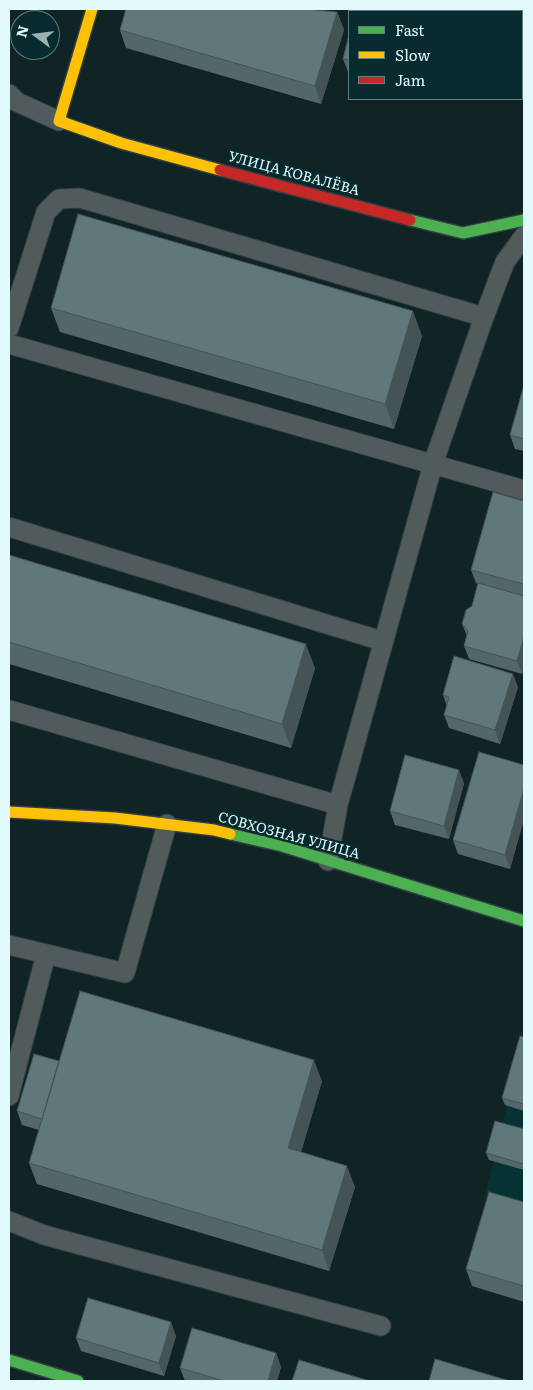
<!DOCTYPE html>
<html>
<head>
<meta charset="utf-8">
<style>
  body { margin:0 }
  #map { position:relative; width:533px; height:1390px; overflow:hidden; background:#102325; font-family:Literata,serif }
  canvas { display:block }
  .frame { position:absolute; inset:0; border:10px solid #e3fafc; pointer-events:none }
  .legend { position:absolute; left:348px; top:10px; width:175px; height:90px; box-sizing:border-box; background:#072b2e; border:1px solid #5f7e80; margin:0; padding:6px 9px; list-style:none; font-size:15px; color:#e3fafc }
  .legend li { display:flex; align-items:center; gap:10px; height:25px }
  .legend b { width:25px; border:1px solid #5f7e80 }
  .north { position:absolute; left:10px; top:10px; width:50px; height:50px; box-sizing:border-box; background:#072b2e; border:1px solid #5f7e80; border-radius:50%; rotate:285deg; font-size:14px; font-weight:700; line-height:20px; text-align:center; color:#e3fafc }
  .north::after { content:''; display:block; margin:auto; width:18px; height:22px; background:#99afb1; clip-path:polygon(50% 0,100% 100%,50% 72%,0 100%) }
</style>
</head>
<body>
<div id="map">
<canvas width="533" height="1390"></canvas>
<div class="frame"></div>
<ul class="legend">
<li><b style="height:6px;background:#4caf50"></b>Fast</li>
<li><b style="height:6px;background:#ffc107"></b>Slow</li>
<li><b style="height:6px;background:#c62828"></b>Jam</li>
</ul>
<div class="north">N</div>
</div>
<script>
const c = document.querySelector('canvas').getContext('2d');
c.lineJoin = 'round';
function fillPath(path, color) { c.fillStyle = color; c.fill(path, 'evenodd'); }
const toPath = rows => new Path2D(rows.map(r => 'M' + r).join(''));
function trace(path, color, width, dash) { c.strokeStyle = color; c.lineWidth = width; c.lineCap = dash ? 'butt' : 'round'; c.setLineDash(dash || []); c.stroke(path); }
function write(font, color, halo, rows, align = 'center') {
  c.font = font + ' Literata,serif'; c.lineWidth = 5; c.setLineDash([]); c.textBaseline = 'middle'; c.strokeStyle = halo; c.fillStyle = color; for (const [text, x, y, turn = 0] of rows) {
    c.save(); c.translate(x, y); c.rotate((+turn || 0) * Math.PI / 180); c.textAlign = isNaN(turn) ? turn : align; if (halo) c.strokeText(text, 0, 0); c.fillText(text, 0, 0); c.restore();
  }
}
fillPath(toPath([
  [524,1036,524,1210,484,1198]
]), '#063135');
const lane = toPath([
  [9,94,17,102,59,121],
  [9,328,46,212,59,199,80,198,484,317],
  [9,344,524,490],
  [9,527,382,641],
  [9,710,338,805],
  [328,861,338,805,433,464,484,317,505,262,524,236],
  [9,945,125,973,167,824],
  [9,1096,46,954],
  [9,1221,44,1235,381,1326]
]);
const fast = toPath([
  [410,220,463,233,524,220],
  [230,834,282,846,524,921],
  [9,1360,78,1381]
]);
const slow = toPath([
  [92,9,59,121,121,143,220,170],
  [9,812,115,818,214,830,230,834]
]);
const jam = toPath([
  [220,170,410,220]
]);
trace(lane, '#2f3f41', 21);
trace(fast, '#2f3f41', 14);
trace(slow, '#2f3f41', 14);
trace(jam, '#2f3f41', 14);
trace(lane, '#515b5c', 19);
trace(fast, '#4caf50', 11);
trace(slow, '#ffc107', 11);
trace(jam, '#c62828', 11);
fillPath(toPath([
  [337,12,344,30,321,104,126,48,120,30],
  [349,35,349,72,348,72,343,59],
  [51,308,422,336,394,429,60,332],
  [524,385,524,451,515,449,510,435],
  [524,501,524,666,522,674,469,659,464,646,467,636,462,624,472,606,478,584,476,583,471,570],
  [9,555,315,668,291,748,9,664],
  [518,687,500,744,449,728,444,715,447,706,443,695],
  [524,765,524,819,510,869,458,854,453,840],
  [464,783,449,839,395,825,390,811],
  [524,1037,524,1111,505,1105,502,1098],
  [59,1061,322,1081,301,1152,355,1187,329,1271,37,1184,29,1163,39,1130,22,1125,17,1111],
  [524,1129,524,1170,489,1160,486,1153],
  [524,1202,524,1302,472,1286,466,1269],
  [176,1336,164,1376,81,1351,76,1338],
  [276,1353,281,1367,277,1381,185,1381,180,1368]
]), '#536769');
fillPath(toPath([
  [418,9,426,9,426,11,417,11],
  [337,12,344,30,321,104,315,86],
  [413,311,422,336,394,429,385,404],
  [524,636,524,666,522,674,517,661],
  [306,644,315,668,291,748,282,724],
  [513,674,518,687,500,744,495,730],
  [459,770,464,783,449,839,444,826],
  [524,788,524,819,510,869,505,855],
  [314,1060,322,1081,296,1169,288,1148],
  [347,1166,355,1187,329,1271,322,1250],
  [171,1322,176,1336,164,1376,159,1363],
  [276,1353,281,1367,277,1381,268,1381]
]), '#445455');
const building = toPath([
  [126,9,305,9,337,12,315,86,120,30,126,9],
  [356,9,418,9,417,11,355,11,356,9],
  [349,35,349,60,343,59,349,35],
  [78,214,413,311,385,404,51,308,78,214],
  [524,385,524,439,510,435,524,385],
  [493,492,524,501,524,584,471,570,493,492],
  [9,555,306,644,282,724,9,642,9,555],
  [478,583,524,596,524,636,517,661,464,646,468,631,462,624,466,610,472,606,478,583],
  [454,656,513,674,495,730,444,715,449,697,443,695,454,656],
  [479,752,524,765,524,788,505,855,453,840,479,752],
  [405,755,459,770,444,826,390,811,405,755],
  [80,991,314,1060,288,1148,347,1166,322,1250,29,1163,80,991],
  [520,1036,524,1037,524,1104,502,1098,520,1036],
  [34,1054,59,1061,42,1119,17,1111,34,1054],
  [495,1121,524,1129,524,1164,486,1153,495,1121],
  [489,1192,524,1202,524,1286,466,1269,489,1192],
  [88,1298,171,1322,159,1363,76,1338,88,1298],
  [192,1328,276,1353,268,1381,224,1381,180,1368,192,1328],
  [435,1359,510,1381,429,1381,435,1359],
  [299,1360,370,1381,292,1381,299,1360]
]);
fillPath(building, '#61787a');
trace(building, '#445455', 1);
write('14px', '#e3fafc', '#072b2e', [
  ["УЛИЦА КОВАЛЁВА",294,174,15],
  ["СОВХОЗНАЯ УЛИЦА",289,836,15]
]);
</script>
</body>
</html>
